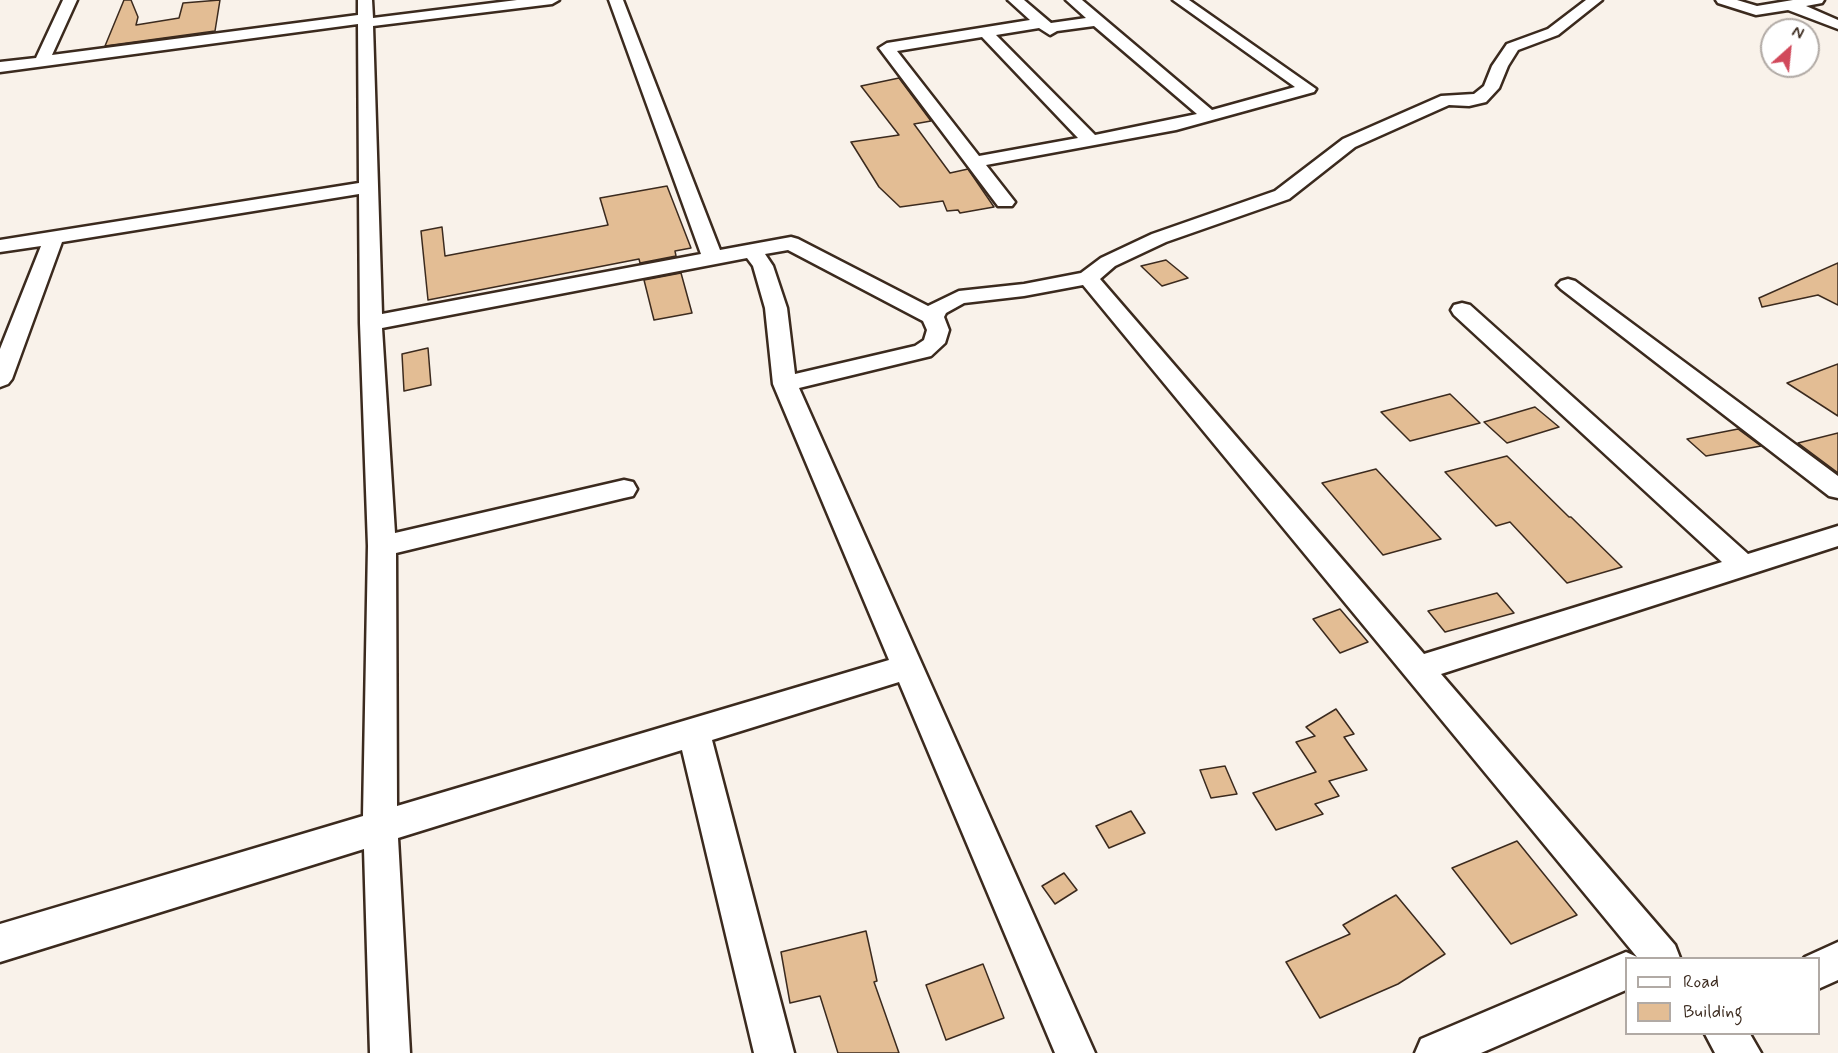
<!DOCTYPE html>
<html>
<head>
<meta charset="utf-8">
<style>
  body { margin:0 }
  #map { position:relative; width:1838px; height:1053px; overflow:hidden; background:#f9f2ea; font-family:Mynerve,sans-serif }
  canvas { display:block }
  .legend { position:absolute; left:1625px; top:957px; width:195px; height:78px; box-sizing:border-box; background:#fff; border:2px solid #b1aaa5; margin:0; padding:8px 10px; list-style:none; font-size:18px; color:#3b2a1e }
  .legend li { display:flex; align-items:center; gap:12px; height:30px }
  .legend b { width:30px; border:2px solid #b1aaa5 }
  .north { position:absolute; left:1760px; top:18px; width:60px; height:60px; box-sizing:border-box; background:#fff; border:2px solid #b1aaa5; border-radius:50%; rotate:27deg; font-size:16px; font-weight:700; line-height:24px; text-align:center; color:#3b2a1e }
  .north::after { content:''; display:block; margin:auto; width:21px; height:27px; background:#d1495b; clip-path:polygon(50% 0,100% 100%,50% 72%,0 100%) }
</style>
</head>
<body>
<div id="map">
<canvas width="1838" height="1053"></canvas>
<ul class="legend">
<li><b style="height:8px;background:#fff"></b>Road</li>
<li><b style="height:16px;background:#e3bd94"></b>Building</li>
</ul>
<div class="north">N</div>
</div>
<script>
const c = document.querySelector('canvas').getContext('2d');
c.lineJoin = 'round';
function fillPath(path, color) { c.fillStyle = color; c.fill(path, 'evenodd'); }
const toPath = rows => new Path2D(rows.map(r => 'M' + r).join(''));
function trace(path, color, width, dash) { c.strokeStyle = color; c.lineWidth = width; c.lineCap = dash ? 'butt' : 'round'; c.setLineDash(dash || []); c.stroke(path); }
const building = toPath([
  [124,0,131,0,138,17,136,25,179,18,183,3,220,0,215,31,105,46,124,0],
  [899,78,931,121,914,124,950,173,968,169,994,207,960,213,958,210,947,211,943,201,900,207,879,187,851,142,899,135,861,86,899,78],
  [667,186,691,248,675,251,676,256,640,263,639,259,428,300,421,231,442,227,445,256,608,225,600,198,667,186],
  [1166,260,1188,278,1162,286,1141,266,1166,260],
  [1838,263,1838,305,1818,295,1762,307,1759,298,1838,263],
  [681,273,692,313,654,320,644,280,681,273],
  [428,348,431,385,404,391,402,354,428,348],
  [1838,364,1838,416,1787,383,1838,364],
  [1450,394,1480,423,1410,441,1381,412,1450,394],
  [1535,407,1559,427,1507,443,1484,422,1535,407],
  [1738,429,1761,446,1706,456,1687,439,1738,429],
  [1838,433,1838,473,1798,443,1838,433],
  [1507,456,1569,517,1571,517,1622,567,1567,583,1510,522,1496,526,1445,472,1507,456],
  [1376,469,1441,539,1383,555,1322,483,1376,469],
  [1497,593,1514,613,1445,632,1428,611,1497,593],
  [1340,609,1368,642,1340,653,1313,619,1340,609],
  [1336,709,1354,734,1344,737,1367,770,1329,781,1339,796,1315,804,1323,814,1276,830,1253,793,1316,772,1296,742,1315,736,1306,727,1336,709],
  [1225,766,1237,794,1211,798,1200,770,1225,766],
  [1131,811,1145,833,1109,848,1096,826,1131,811],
  [1517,841,1577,915,1511,944,1452,868,1517,841],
  [1064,873,1077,890,1055,904,1042,886,1064,873],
  [1396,895,1445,954,1398,984,1320,1018,1286,962,1350,934,1343,925,1396,895],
  [866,931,877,981,874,982,899,1053,838,1053,820,996,790,1003,781,952,866,931],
  [983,964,1004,1018,946,1040,926,985,983,964]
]);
fillPath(building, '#e3bd94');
trace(building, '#3b2a1e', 1.5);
const minor = toPath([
  [63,0,77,0,52,55,358,15,358,0,372,0,373,18,517,0,559,0,552,4,373,26,382,314,701,254,609,0,623,0,720,250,791,237,798,239,928,306,959,291,1024,284,1081,273,1101,258,1152,234,1275,191,1343,139,1441,96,1474,94,1484,86,1492,66,1507,44,1548,29,1586,0,1602,0,1558,35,1518,50,1508,66,1499,88,1486,102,1469,106,1449,105,1355,147,1289,199,1166,242,1115,266,1100,279,1424,654,1722,562,1454,315,1451,310,1454,305,1462,303,1470,305,1748,554,1838,526,1838,546,1441,674,1675,945,1680,958,1626,958,1626,990,1481,1053,1415,1053,1421,1039,1626,952,1637,957,1083,285,1024,296,964,303,946,313,944,317,949,330,945,343,931,356,799,388,1095,1053,1055,1053,899,682,712,740,794,1053,754,1053,682,750,398,838,410,1053,370,1053,364,849,0,962,0,924,363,816,368,546,360,323,359,194,62,242,12,379,8,384,0,387,0,349,41,246,0,252,0,240,359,183,358,24,0,72,0,62,36,58,63,0],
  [788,250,923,321,927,330,924,340,915,346,795,374,787,308,773,266,765,254,788,250],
  [747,258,753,266,765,308,773,384,889,660,397,806,396,553,624,498,633,496,637,489,633,482,624,480,395,533,382,328,747,258],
  [1008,0,1024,0,1051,23,1086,18,1066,0,1082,0,1212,110,1295,87,1173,0,1189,0,1316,89,1314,92,1176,130,986,165,1015,202,1012,206,998,206,879,48,887,43,1030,20,1008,0],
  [1094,26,1197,114,1095,135,996,35,1039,28,1050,35,1057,31,1094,26],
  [982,37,1078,138,979,156,897,51,982,37],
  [1716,0,1737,0,1757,6,1793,0,1824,0,1822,3,1806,6,1838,20,1838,29,1788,10,1756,15,1718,3,1716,0],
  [1568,279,1575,281,1838,476,1838,498,1829,496,1561,289,1557,285,1561,281,1568,279],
  [1838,942,1838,980,1818,989,1818,958,1804,958,1805,957,1838,942],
  [1705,1034,1750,1034,1761,1053,1715,1053,1705,1034]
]);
trace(minor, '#3b2a1e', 5);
fillPath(minor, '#fff');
</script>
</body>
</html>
